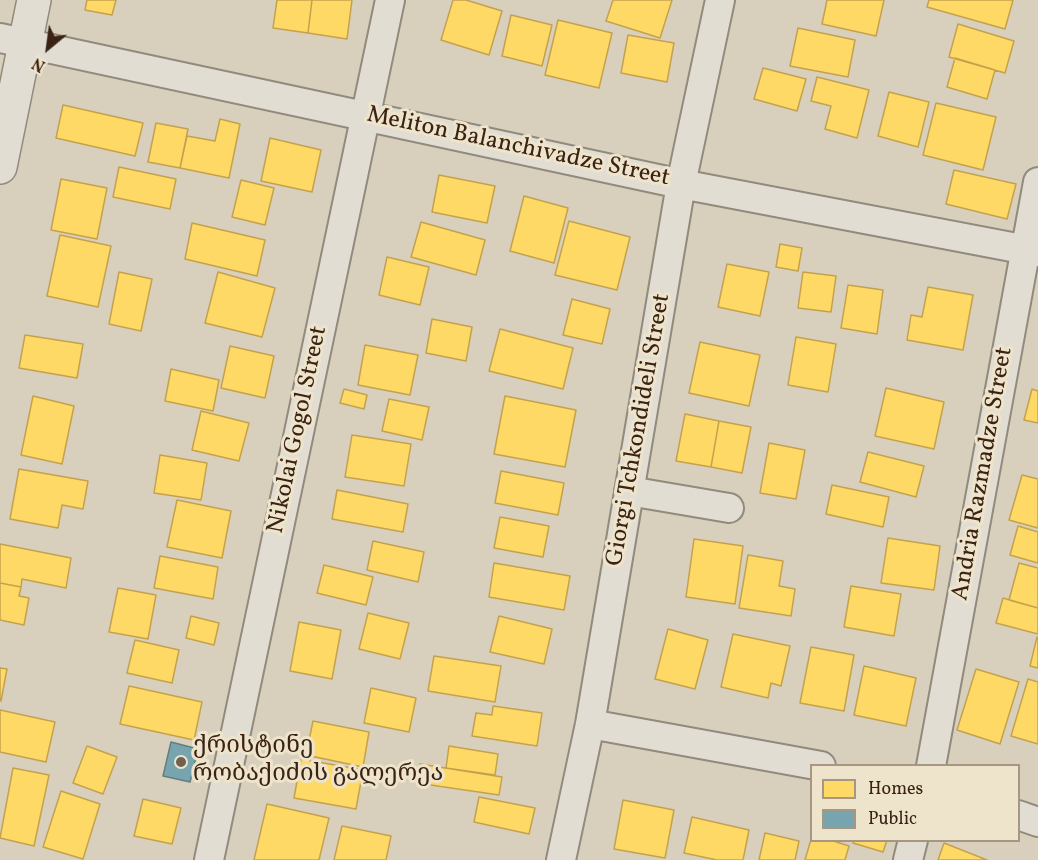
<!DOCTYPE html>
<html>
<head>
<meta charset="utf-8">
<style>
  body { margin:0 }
  #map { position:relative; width:1038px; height:860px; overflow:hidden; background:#d8d0bc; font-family:Vollkorn,serif }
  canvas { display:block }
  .legend { position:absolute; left:810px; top:764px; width:210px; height:78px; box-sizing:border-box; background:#eee4cb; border:2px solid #a69682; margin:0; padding:8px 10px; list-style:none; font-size:18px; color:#3a2214 }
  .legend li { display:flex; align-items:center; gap:12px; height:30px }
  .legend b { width:30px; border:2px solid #a69682 }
  .north { position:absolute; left:18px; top:18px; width:60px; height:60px; -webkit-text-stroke:4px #eee4cb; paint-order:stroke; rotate:209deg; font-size:16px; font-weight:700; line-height:24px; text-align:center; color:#3a2214 }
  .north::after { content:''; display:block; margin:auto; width:21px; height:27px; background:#3a2214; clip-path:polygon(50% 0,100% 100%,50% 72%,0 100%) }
</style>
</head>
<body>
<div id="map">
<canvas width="1038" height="860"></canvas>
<ul class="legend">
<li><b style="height:16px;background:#ffd966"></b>Homes</li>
<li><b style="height:16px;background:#76a5af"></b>Public</li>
</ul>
<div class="north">N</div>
</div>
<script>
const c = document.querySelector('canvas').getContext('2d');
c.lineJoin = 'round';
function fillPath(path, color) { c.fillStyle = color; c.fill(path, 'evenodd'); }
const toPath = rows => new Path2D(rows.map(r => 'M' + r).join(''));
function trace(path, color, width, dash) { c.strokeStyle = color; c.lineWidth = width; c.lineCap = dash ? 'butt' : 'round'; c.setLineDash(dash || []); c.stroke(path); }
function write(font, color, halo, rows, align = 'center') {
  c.font = font + ' Vollkorn,"Noto Serif Georgian",serif'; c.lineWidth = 6; c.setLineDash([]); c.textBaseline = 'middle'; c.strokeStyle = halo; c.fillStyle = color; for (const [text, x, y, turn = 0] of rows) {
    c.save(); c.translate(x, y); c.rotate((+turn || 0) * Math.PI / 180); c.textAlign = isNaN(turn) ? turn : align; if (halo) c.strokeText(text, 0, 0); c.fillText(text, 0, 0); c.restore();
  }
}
const homes = toPath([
  [87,0,116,0,112,15,85,10,87,0],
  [277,0,312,0,308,33,273,28,277,0],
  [312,0,352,0,347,39,308,33,312,0],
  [453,0,466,0,502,11,489,55,441,40,453,0],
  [613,0,672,0,660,38,606,21,613,0],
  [827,0,884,0,876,36,822,24,827,0],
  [929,0,1013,0,1005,29,927,7,929,0],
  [511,15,552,25,542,66,502,56,511,15],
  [558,20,612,33,599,88,545,75,558,20],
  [958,24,1014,41,1005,73,949,57,958,24],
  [798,28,855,40,848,77,790,66,798,28],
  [628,35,674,43,667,82,621,73,628,35],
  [955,58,995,70,987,99,947,87,955,58],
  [763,68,806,79,797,111,754,99,763,68],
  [817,77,869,90,857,138,825,129,831,106,811,101,817,77],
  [889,92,929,102,918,147,878,136,889,92],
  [936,103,996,117,983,170,923,155,936,103],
  [63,105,143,123,135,156,56,138,63,105],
  [220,119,240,124,229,178,180,168,187,136,215,141,220,119],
  [156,123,188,129,180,168,148,162,156,123],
  [270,138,321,150,312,192,261,181,270,138],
  [119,167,176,179,170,209,113,197,119,167],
  [954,170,1016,184,1007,219,946,204,954,170],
  [439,175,495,186,487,223,432,212,439,175],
  [61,179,107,188,97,239,51,230,61,179],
  [241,180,274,188,265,225,232,217,241,180],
  [524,196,568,208,554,263,510,251,524,196],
  [569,221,630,237,617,290,555,275,569,221],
  [421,222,485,240,476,275,411,257,421,222],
  [192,223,265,240,257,276,185,259,192,223],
  [60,235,111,246,98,307,47,296,60,235],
  [780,244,802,248,798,271,776,267,780,244],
  [387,257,429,267,420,305,379,295,387,257],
  [727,264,769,272,760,316,718,307,727,264],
  [119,272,152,279,141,331,109,324,119,272],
  [218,272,275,288,262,337,205,323,218,272],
  [803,272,836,276,831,312,798,308,803,272],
  [848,285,883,290,877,334,841,328,848,285],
  [928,287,973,295,963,350,907,340,911,315,922,317,928,287],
  [572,299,610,309,602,344,563,335,572,299],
  [432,319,472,327,466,361,426,353,432,319],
  [500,329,573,348,563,389,489,371,500,329],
  [25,335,83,344,77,378,19,368,25,335],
  [796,337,836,344,828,392,788,385,796,337],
  [700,342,760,355,749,406,689,393,700,342],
  [365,345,418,355,410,395,358,385,365,345],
  [230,346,274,356,265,398,221,388,230,346],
  [171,369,219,380,213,411,165,401,171,369],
  [886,388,944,402,934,449,875,436,886,388],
  [344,389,367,395,364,409,340,403,344,389],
  [1032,389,1038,391,1038,423,1024,420,1032,389],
  [33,396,74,406,62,464,21,455,33,396],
  [505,396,576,410,565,467,494,454,505,396],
  [389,399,429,407,422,440,382,431,389,399],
  [201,411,249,423,239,461,192,450,201,411],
  [685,414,719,421,711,467,676,461,685,414],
  [719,421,751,427,742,473,711,467,719,421],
  [352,435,411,444,404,486,345,477,352,435],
  [769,443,805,450,796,499,760,493,769,443],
  [868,452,924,466,916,497,860,482,868,452],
  [160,455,207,463,201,500,154,493,160,455],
  [19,469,88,481,83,509,62,505,58,528,10,519,19,469],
  [501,471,564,483,558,515,495,503,501,471],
  [1022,475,1038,479,1038,528,1009,520,1022,475],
  [832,485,889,497,883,527,826,514,832,485],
  [337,490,408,504,403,532,332,519,337,490],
  [177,500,231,511,222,558,167,547,177,500],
  [500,517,549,526,543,557,494,548,500,517],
  [1018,526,1038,532,1038,563,1010,555,1018,526],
  [888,538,940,546,934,590,881,583,888,538],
  [694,539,743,546,735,604,686,597,694,539],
  [373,541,424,552,418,582,367,570,373,541],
  [0,544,71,558,66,588,22,579,21,587,0,583,0,544],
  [748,555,783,561,779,586,795,589,791,616,739,608,748,555],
  [160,556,218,567,213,599,154,588,160,556],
  [494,563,570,576,564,610,489,597,494,563],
  [1019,563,1038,568,1038,608,1009,600,1019,563],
  [324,565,373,577,366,605,317,593,324,565],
  [0,583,21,587,19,596,29,598,24,625,0,620,0,583],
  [851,586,901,594,894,636,844,627,851,586],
  [118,588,156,595,148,639,109,632,118,588],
  [1003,598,1038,608,1038,634,996,623,1003,598],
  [368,613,409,623,400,659,359,649,368,613],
  [191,616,219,623,214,645,186,638,191,616],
  [499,616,552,629,544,664,490,652,499,616],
  [299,622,341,630,332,679,290,671,299,622],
  [668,629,708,640,695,689,655,679,668,629],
  [733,634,790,646,781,686,771,683,768,698,721,687,733,634],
  [1037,637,1038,638,1038,668,1030,666,1037,637],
  [135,640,179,650,172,683,127,673,135,640],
  [811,647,854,655,844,711,800,703,811,647],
  [434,656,501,666,495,702,428,691,434,656],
  [864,666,916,678,906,726,854,715,864,666],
  [0,668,7,669,1,701,0,701,0,668],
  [976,669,1019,682,1000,744,957,730,976,669],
  [1028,679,1038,682,1038,744,1011,736,1028,679],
  [129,686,202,702,194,740,120,724,129,686],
  [371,688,416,698,409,732,364,723,371,688],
  [493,706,542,713,537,746,472,736,476,713,492,715,493,706],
  [0,710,55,722,46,762,0,752,0,710],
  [313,721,369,732,363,767,306,755,313,721],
  [87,746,117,757,103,794,73,783,87,746],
  [449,746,498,754,495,775,446,768,449,746],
  [301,759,363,770,356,809,294,798,301,759],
  [420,764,502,777,499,795,417,783,420,764],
  [13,768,49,775,34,846,0,838,13,768],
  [61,791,100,804,83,859,43,847,61,791],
  [479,797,535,808,529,834,474,822,479,797],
  [143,799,181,808,172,844,134,836,143,799],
  [623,800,674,810,665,858,614,849,623,800],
  [267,804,329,818,319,860,254,860,267,804],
  [692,817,749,830,743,860,717,860,684,853,692,817],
  [342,826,391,836,386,860,334,860,342,826],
  [765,833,799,841,795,860,759,860,765,833],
  [812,836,812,840,830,840,849,846,845,860,805,860,812,836],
  [854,840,887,840,883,852,853,843,854,840],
  [944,843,987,860,938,860,944,843]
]);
fillPath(homes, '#ffd966');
trace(homes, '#c4a24d', 1.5);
const public = toPath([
  [171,742,198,749,190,782,163,776,171,742]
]);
fillPath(public, '#76a5af');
trace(public, '#647e80', 1.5);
const minor = toPath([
  [0,38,681,184,1038,252],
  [629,491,729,508],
  [590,724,821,766],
  [931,766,1038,182],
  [1018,815,1038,822],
  [209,860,390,0],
  [561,860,590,724,681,184,720,0],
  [908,860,913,840]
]);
const tertiary = toPath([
  [0,167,34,0]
]);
trace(minor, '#918a7d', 32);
trace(tertiary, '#918a7d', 36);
trace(minor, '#e1ddd2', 28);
trace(tertiary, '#e1ddd2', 33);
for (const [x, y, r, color] of [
  [181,762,6,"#715f4f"]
]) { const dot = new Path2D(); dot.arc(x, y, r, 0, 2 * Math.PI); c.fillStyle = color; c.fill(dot); trace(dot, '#eee4cb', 2); }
write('24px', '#3a2214', '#eee4cb', [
  ["Meliton Balanchivadze Street",518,148,12],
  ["Nikolai Gogol Street",299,430,-78],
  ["Giorgi Tchkondideli Street",640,430,-80],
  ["Andria Razmadze Street",984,474,-80]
]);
write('24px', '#3a2214', '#eee4cb', [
  ["ქრისტინე",193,748],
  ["რობაქიძის გალერეა",193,776]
], 'left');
</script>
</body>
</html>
